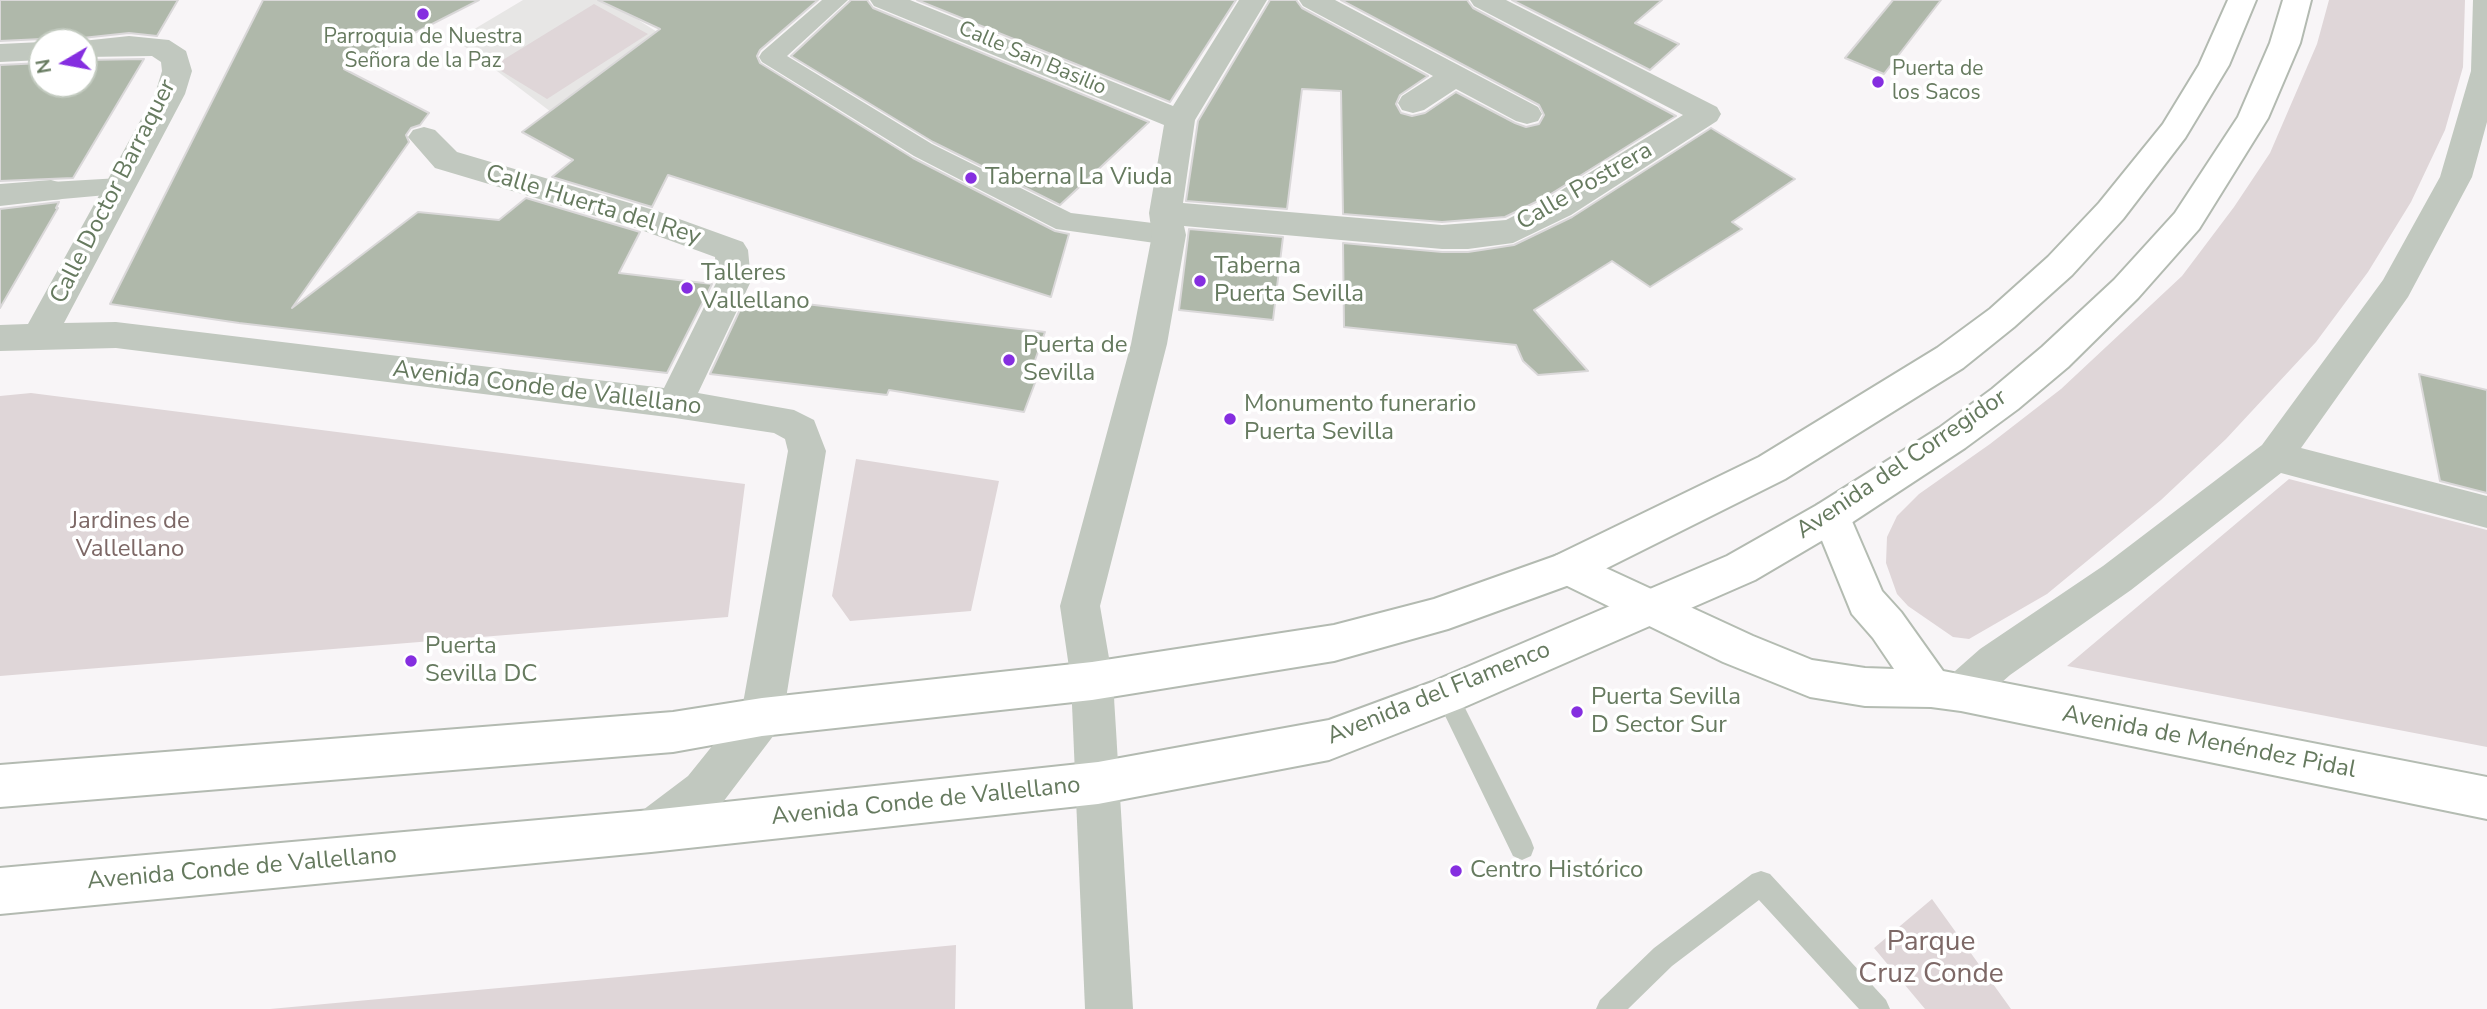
<!DOCTYPE html>
<html>
<head>
<meta charset="utf-8">
<style>
  body { margin:0 }
  #map { position:relative; width:2487px; height:1009px; overflow:hidden; background:#f8f5f7; font-family:"Nunito Sans",sans-serif }
  canvas { display:block }
  .north { position:absolute; left:28px; top:28px; width:70px; height:70px; box-sizing:border-box; background:#fff; border:2px solid #c2cabf; border-radius:50%; rotate:260deg; font-size:19px; font-weight:700; line-height:28px; text-align:center; color:#667a5f }
  .north::after { content:''; display:block; margin:auto; width:24px; height:32px; background:#852ee0; clip-path:polygon(50% 0,100% 100%,50% 72%,0 100%) }
</style>
</head>
<body>
<div id="map">
<canvas width="2487" height="1009"></canvas>
<div class="north">N</div>
</div>
<script>
const c = document.querySelector('canvas').getContext('2d');
c.lineJoin = 'round';
function fillPath(path, color) { c.fillStyle = color; c.fill(path, 'evenodd'); }
const toPath = rows => new Path2D(rows.map(r => 'M' + r).join(''));
function trace(path, color, width, dash) { c.strokeStyle = color; c.lineWidth = width; c.lineCap = dash ? 'butt' : 'round'; c.setLineDash(dash || []); c.stroke(path); }
function write(font, color, halo, rows, align = 'center') {
  c.font = font + ' "Nunito Sans",sans-serif'; c.lineWidth = 7; c.setLineDash([]); c.textBaseline = 'middle'; c.strokeStyle = halo; c.fillStyle = color; for (const [text, x, y, turn = 0] of rows) {
    c.save(); c.translate(x, y); c.rotate((+turn || 0) * Math.PI / 180); c.textAlign = isNaN(turn) ? turn : align; if (halo) c.strokeText(text, 0, 0); c.fillText(text, 0, 0); c.restore();
  }
}
fillPath(toPath([
  [523,0,600,0,632,16,665,37,577,161,551,112,456,40]
]), '#e7e6e5');
fillPath(toPath([
  [2329,0,2465,0,2463,67,2445,130,2411,202,2368,272,2316,342,2226,439,2161,500,2047,594,1969,639,1953,637,1908,606,1897,594,1886,563,1887,537,1897,516,1919,494,1990,444,2061,389,2182,276,2234,207,2270,153,2317,44],
  [594,4,648,34,547,99,493,66],
  [31,393,745,484,728,617,0,676,0,396],
  [856,459,999,481,971,611,850,621,832,596],
  [2289,479,2487,530,2487,747,2067,666],
  [1932,899,2011,1009,1925,1009,1874,948],
  [956,945,955,1009,270,1009,630,976]
]), '#dfd6d8');
const building = toPath([
  [0,0,178,0,157,36,129,33,73,39,70,42,45,42,42,39,0,41,0,0],
  [263,0,479,0,344,69,429,113,420,125,411,128,406,135,409,142,292,308,418,212,499,220,526,198,640,232,619,273,712,284,667,373,239,323,110,304,263,0],
  [598,0,818,0,760,50,757,56,760,63,913,158,1055,231,1069,234,1051,297,668,175,652,207,552,177,573,160,522,132,660,29,598,0],
  [851,0,867,0,873,8,1149,122,1060,205,933,142,791,56,851,0],
  [917,0,1236,0,1170,102,917,0],
  [1270,0,1296,0,1302,8,1428,76,1400,95,1396,104,1401,113,1412,116,1425,113,1456,92,1515,123,1526,127,1539,124,1544,115,1539,105,1341,0,1467,0,1473,8,1676,116,1546,197,1505,217,1442,222,1343,214,1341,91,1302,89,1287,209,1186,201,1198,121,1270,0],
  [1512,0,1662,0,1635,23,1679,44,1650,70,1512,0],
  [1893,0,1941,0,1884,74,1845,58,1893,0],
  [144,59,73,178,0,181,0,65,42,63,42,84,84,84,84,60,144,59],
  [1711,128,1795,179,1732,222,1742,229,1650,287,1612,261,1534,310,1588,371,1538,375,1523,361,1516,345,1344,327,1343,243,1442,252,1468,252,1514,245,1572,217,1711,128],
  [59,202,56,208,58,208,0,308,0,209,59,202],
  [1189,229,1283,237,1273,320,1179,310,1189,229],
  [746,297,1045,332,1033,366,1041,367,1024,412,889,390,887,395,710,374,746,297],
  [2419,374,2487,390,2487,493,2440,481,2419,374]
]);
fillPath(building, '#afb8aa');
trace(building, '#dad8d9', 2);
const secondary = toPath([
  [1831,500,1845,505,1882,591,1901,612,1943,671,2487,777,2487,819,1961,711,1931,707,1865,706,1810,697,1723,662,1555,580,1549,568,1555,556,1569,551,1753,636,1812,660,1865,668,1894,669,1873,638,1852,614,1812,516,1817,505,1831,500]
]);
const primary = toPath([
  [2228,0,2256,0,2229,65,2185,138,2123,219,2072,275,2014,327,1963,368,1785,479,1583,580,1448,629,1334,661,1092,700,762,736,673,752,0,807,0,765,673,712,762,698,1092,662,1334,625,1434,599,1555,556,1759,457,1937,348,1990,309,2048,257,2099,203,2163,124,2199,65,2228,0],
  [2283,0,2311,0,2300,43,2268,118,2199,229,2138,298,2068,367,2018,409,1965,448,1845,527,1755,580,1462,708,1329,760,1098,804,651,852,0,914,0,868,651,810,1098,762,1329,720,1432,682,1727,556,1817,505,1939,428,1992,389,2042,347,2114,280,2175,213,2238,117,2270,43,2283,0]
]);
trace(secondary, '#b4bcb2', 4);
trace(primary, '#b3bab1', 4);
fillPath(toPath([
  [1447,685,1455,688,1531,840,1534,848,1531,856,1522,860,1513,856,1435,695,1439,688,1447,685],
  [1761,871,1770,874,1886,1000,1890,1009,1859,1009,1759,900,1672,966,1628,1009,1596,1009,1600,1000,1654,948,1752,874,1761,871]
]), '#c1c8bf');
fillPath(toPath([
  [822,0,848,0,787,56,932,144,1071,213,1169,225,1179,228,1183,235,1179,242,1169,245,1056,229,914,156,762,62,759,57,762,52,822,0],
  [120,178,129,181,133,187,129,193,51,200,42,197,38,191,42,185,51,182,120,178]
]), '#c1c8bf');
fillPath(toPath([
  [870,0,910,0,1173,106,1239,0,1267,0,1195,120,1183,203,1442,225,1506,220,1547,199,1683,115,1474,6,1470,0,1506,0,1717,107,1721,114,1717,121,1571,215,1513,243,1468,249,1442,249,1184,226,1186,235,1167,344,1100,606,1113,681,1107,694,1092,700,1077,694,1071,681,1060,606,1131,344,1152,235,1149,213,1164,125,874,6,870,0],
  [1299,0,1335,0,1538,107,1542,114,1538,121,1527,124,1516,121,1456,89,1424,110,1413,113,1402,110,1398,103,1402,96,1433,76,1303,6,1299,0],
  [2473,0,2487,0,2487,122,2472,177,2408,297,2301,448,2487,496,2487,528,2281,473,2131,590,2010,675,1976,705,1961,711,1946,705,1940,692,1946,679,1980,649,2103,566,2262,445,2383,280,2440,177,2471,71,2473,0],
  [129,36,169,40,186,51,192,71,185,94,64,323,116,322,664,388,717,281,715,257,633,227,435,168,408,137,413,130,424,127,435,130,457,152,657,211,743,242,748,250,751,281,698,393,794,410,814,420,826,451,783,717,777,731,720,806,667,846,651,852,635,846,629,831,635,816,688,776,742,709,788,451,785,439,774,433,675,418,116,348,0,351,0,325,28,324,155,94,162,71,161,62,152,56,84,57,84,42,73,42,129,36],
  [42,42,42,60,0,62,0,44,42,42],
  [51,180,62,183,67,191,62,199,0,206,0,184,51,180]
]), '#c1c8bf');
fillPath(toPath([
  [1092,662,1107,668,1113,681,1133,1009,1085,1009,1071,681,1077,668,1092,662]
]), '#c1c8bf');
fillPath(secondary, '#fff');
fillPath(primary, '#fff');
for (const [x, y, r, color] of [
  [423,14,7,"#852ee0"],
  [1878,82,7,"#852ee0"],
  [971,178,7,"#852ee0"],
  [1200,281,7,"#852ee0"],
  [687,288,7,"#852ee0"],
  [1009,360,7,"#852ee0"],
  [1230,419,7,"#852ee0"],
  [411,661,7,"#852ee0"],
  [1577,712,7,"#852ee0"],
  [1456,871,7,"#852ee0"]
]) { const dot = new Path2D(); dot.arc(x, y, r, 0, 2 * Math.PI); c.fillStyle = color; c.fill(dot); trace(dot, '#fff', 2.5); }
write('21px', '#667a5f', '#fff', [
  ["Parroquia de Nuestra",423,38],
  ["Señora de la Paz",423,62],
  ["Puerta de",1892,70,"left"],
  ["los Sacos",1892,94,"left"]
]);
write('21px', '#667a5f', '#fff', [
  ["Calle San Basilio",1032,59,23]
]);
write('24px', '#667a5f', '#fff', [
  ["Taberna La Viuda",985,178],
  ["Taberna",1214,267],
  ["Puerta Sevilla",1214,295],
  ["Talleres",701,274],
  ["Vallellano",701,302],
  ["Puerta de",1023,346],
  ["Sevilla",1023,374],
  ["Monumento funerario",1244,405],
  ["Puerta Sevilla",1244,433],
  ["Puerta",425,647],
  ["Sevilla DC",425,675],
  ["Puerta Sevilla",1591,698],
  ["D Sector Sur",1591,726],
  ["Centro Histórico",1470,871]
], 'left');
write('24px', '#667a5f', '#fff', [
  ["Calle Postrera",1585,187,-30],
  ["Calle Doctor Barraquer",114,192,-63],
  ["Calle Huerta del Rey",593,206,17],
  ["Avenida Conde de Vallellano",547,389,7],
  ["Avenida del Corregidor",1902,465,-34],
  ["Avenida del Flamenco",1439,694,-22],
  ["Avenida de Menéndez Pidal",2209,743,11],
  ["Avenida Conde de Vallellano",926,802,-6],
  ["Avenida Conde de Vallellano",242,869,-5]
]);
write('24px', '#7d6866', '#fff', [
  ["Jardines de",130,522],
  ["Vallellano",130,550]
]);
write('28px', '#7d6866', '#fff', [
  ["Parque",1931,943],
  ["Cruz Conde",1931,975]
]);
</script>
</body>
</html>
